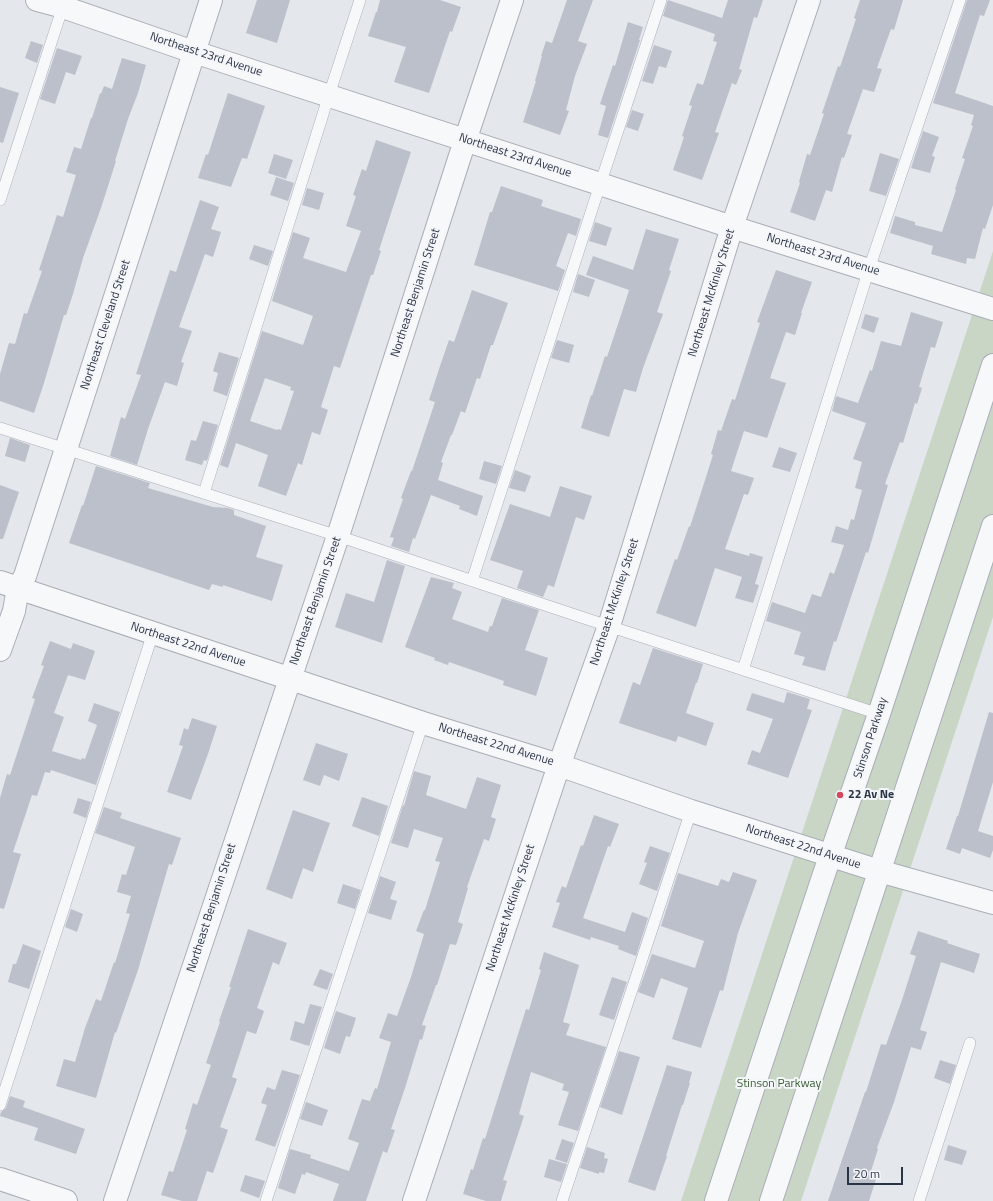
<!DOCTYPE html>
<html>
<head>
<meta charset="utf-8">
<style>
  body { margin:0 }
  #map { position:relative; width:993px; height:1201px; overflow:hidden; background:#e4e7ec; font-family:"Titillium Web",sans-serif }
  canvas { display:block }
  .scale { position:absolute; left:847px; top:1167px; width:56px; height:18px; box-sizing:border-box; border:2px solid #2b3445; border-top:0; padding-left:5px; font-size:12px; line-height:14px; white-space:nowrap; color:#2b3445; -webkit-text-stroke:3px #f4f6f9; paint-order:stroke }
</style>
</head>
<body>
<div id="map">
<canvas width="993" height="1201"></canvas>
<div class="scale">20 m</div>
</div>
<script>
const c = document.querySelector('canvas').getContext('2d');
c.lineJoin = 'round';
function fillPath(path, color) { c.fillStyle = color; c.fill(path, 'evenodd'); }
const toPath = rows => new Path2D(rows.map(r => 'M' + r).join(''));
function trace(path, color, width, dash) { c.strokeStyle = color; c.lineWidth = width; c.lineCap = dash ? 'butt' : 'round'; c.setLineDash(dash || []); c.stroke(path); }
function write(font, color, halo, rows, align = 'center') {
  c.font = font + ' "Titillium Web",sans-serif'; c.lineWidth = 4; c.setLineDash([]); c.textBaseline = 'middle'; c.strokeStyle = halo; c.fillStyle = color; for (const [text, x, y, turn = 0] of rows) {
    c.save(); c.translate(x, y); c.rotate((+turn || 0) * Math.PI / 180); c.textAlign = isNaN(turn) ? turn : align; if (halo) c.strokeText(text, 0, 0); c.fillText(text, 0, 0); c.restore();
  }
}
fillPath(toPath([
  [993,251,993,617,801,1201,681,1201]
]), '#c9d6c5');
fillPath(toPath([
  [257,0,290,0,277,43,246,33],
  [380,0,440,0,461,7,452,32,450,31,429,93,394,82,406,47,368,36,376,12,377,12],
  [567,0,593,0,578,41,587,44,575,76,566,110,569,111,560,135,523,122,536,81,535,81,542,56,541,56,546,41,552,43],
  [668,0,722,18,728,0,763,0,757,18,754,17,739,69,742,70,736,85,732,83,715,132,719,133,702,180,673,170,684,137,682,136,692,106,689,105,697,83,703,85,717,42,713,41,715,34,663,16],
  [860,0,903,0,894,30,891,29,877,68,882,69,874,92,863,89,847,134,852,135,844,158,842,157,832,192,826,190,815,221,790,212,800,183,799,182,807,154,810,155,824,114,822,113,838,66,840,67,856,19,854,18],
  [967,0,990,0,984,16,980,15,955,93,993,106,993,205,985,229,983,228,975,259,967,258,966,264,931,254,933,246,890,233,895,216,915,222,915,225,942,232,956,190,955,189,965,159,962,158,973,126,971,125,974,115,933,103],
  [628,22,643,27,639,40,640,40,608,138,598,135,606,106,600,104,613,65,615,66],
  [31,41,43,45,37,63,25,58],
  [654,45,672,51,666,68,659,66,653,84,642,81],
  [57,48,82,56,75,75,66,72,55,104,40,99],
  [122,58,146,65,138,93,128,119,115,161,116,161,101,208,83,258,73,294,66,315,64,315,44,383,34,413,0,401,0,374,9,343,15,344,24,313,27,314,42,271,39,270,57,215,63,217,76,175,66,172,74,147,81,149,91,118,92,118,100,93,101,94,104,86,112,89],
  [0,87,19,93,3,143,0,142],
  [228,93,265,106,247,159,242,158,231,187,198,178,206,154,208,155],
  [632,110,644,114,638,131,626,127],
  [923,131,939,137,932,156,935,157,930,173,911,168],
  [376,140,411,152,379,250,381,251,373,275,371,275,340,368,334,366,321,407,328,410,320,435,312,432,302,465,298,463,286,496,258,486,268,455,236,443,228,468,220,465,262,331,303,345,313,316,272,301,293,232,310,238,303,258,346,272,361,231,346,226,356,196,353,195,362,169,366,171],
  [265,378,291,387,290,390,294,391,281,430,278,429,277,430,250,421],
  [880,153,899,159,886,196,869,191],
  [274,154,293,160,286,179,268,173],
  [276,177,294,183,288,201,270,195],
  [501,186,543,200,541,206,581,219,576,236,568,233,556,266,565,270,558,291,474,265,490,212,492,212],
  [307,188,324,193,319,210,302,205],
  [200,200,219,207,211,229,221,232,213,257,205,254,179,327,192,331,181,362,184,363,177,386,165,382,148,429,137,465,110,456,121,417,125,419,141,375,136,374,170,270,176,272],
  [595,222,612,228,606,246,589,241],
  [646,229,679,239,669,270,671,271,657,312,663,314,643,368,636,392,624,389,609,437,581,428,591,395,592,396,605,356,607,357,624,306,629,290,586,275,593,256,633,270],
  [254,245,273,251,268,266,249,259],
  [776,270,812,282,801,313,802,313,795,335,786,332,770,378,786,383,767,438,744,431,731,471,754,478,748,495,744,494,725,549,749,556,750,553,763,557,755,584,759,585,753,603,735,598,742,577,715,568,696,627,656,613,675,559,677,560,689,526,690,527,698,502,713,455,711,454,718,430,721,431,732,399,735,400,760,323,757,322],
  [578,274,595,280,589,297,573,292],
  [472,290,508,303,493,345,491,345,480,379,477,378,465,413,461,411,452,435,451,435,441,462,443,463,438,480,483,496,477,516,459,509,460,506,431,495,415,539,413,538,409,552,391,546,394,538,390,537,403,499,401,498,411,471,412,471,435,402,429,400,440,366,449,340,454,342],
  [911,312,943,322,935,348,931,347,919,387,922,388,917,404,915,403,903,443,900,442,885,484,888,485,868,553,866,552,836,642,834,641,825,671,802,665,805,657,794,654,801,632,766,621,772,602,805,613,812,594,821,597,830,572,834,574,844,545,831,542,836,526,848,530,851,519,854,520,862,490,855,488,862,462,853,459,866,423,832,411,836,396,858,403,870,370,872,371,881,341,901,346],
  [865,314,879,318,874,333,861,328],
  [557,340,574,345,569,363,551,358],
  [219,352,239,358,227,396,213,391,218,373,213,371],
  [203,421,218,425,207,461,204,460,202,465,185,460,191,440,196,441],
  [10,438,30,445,25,462,5,456],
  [779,447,797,453,790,472,772,467],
  [484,461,502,466,496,484,479,479],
  [96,466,150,483,148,488,213,507,228,508,234,510,234,515,266,526,256,557,283,565,272,601,223,585,223,587,212,584,209,590,69,543,82,505,83,506],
  [515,470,531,476,525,492,509,488],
  [0,485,19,492,3,539,0,539],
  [560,486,592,496,584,520,576,517,554,587,548,585,543,597,517,588,523,571,490,560,510,504,550,517],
  [387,560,405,566,382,643,335,627,346,593,374,602],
  [431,577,454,583,452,588,462,592,452,619,488,632,490,626,492,626,502,598,539,610,525,650,548,658,536,696,503,685,504,681,449,662,448,665,434,660,435,658,405,647],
  [50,641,71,649,73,643,95,651,85,680,68,675,54,713,64,717,52,751,81,760,82,758,85,759,97,725,88,721,94,703,120,712,96,785,51,770,50,773,45,772,37,796,32,795,13,852,21,854,4,909,0,908,0,798,7,774,10,775,35,699,32,698,44,666,41,665],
  [653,648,703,664,697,683,696,683,686,713,714,723,706,746,678,736,676,742,619,723,633,682,640,685],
  [787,692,810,699,807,709,812,710,788,778,747,764,752,750,760,753,773,719,746,710,752,693,784,703],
  [989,712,993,713,993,782,978,831,993,836,993,850,990,858,962,848,960,854,946,849,957,816,958,816],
  [192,718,217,726,208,754,191,800,167,792,183,746,179,745,184,728,188,730],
  [316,743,348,754,339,781,324,775,320,786,303,780],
  [414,771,431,776,426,795,466,809,477,777,501,785,491,817,496,819,489,841,484,839,467,887,468,888,458,922,463,924,456,945,450,944,437,985,436,985,422,1025,426,1026,422,1040,420,1039,405,1088,391,1129,395,1130,387,1153,383,1151,366,1201,333,1201,339,1184,306,1172,305,1175,302,1174,295,1194,278,1188,290,1149,311,1155,310,1158,349,1171,359,1143,348,1139,362,1099,370,1101,375,1088,377,1089,391,1042,379,1038,388,1013,397,1016,411,977,424,934,416,931,424,910,425,910,440,862,435,861,443,838,414,829,408,848,391,843,403,805,404,806],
  [362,797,388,806,379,836,352,826],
  [78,798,91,802,86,818,73,813],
  [104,807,122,813,120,818,181,838,172,865,169,864,138,970,116,1033,115,1032,96,1098,56,1086,64,1059,75,1062,85,1028,96,999,101,1001,114,962,115,963,130,914,126,913,131,896,117,892,122,874,126,875,135,847,95,833],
  [293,810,330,823,313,872,303,868,292,899,266,889],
  [594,815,619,824,610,847,608,846,583,918,625,932,632,912,648,918,636,956,618,949,619,946,591,937,590,940,552,927,560,903,556,902,562,886,566,888,581,845,583,846],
  [650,846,670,853,657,891,639,884,647,863,644,862],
  [733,872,757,880,738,933,723,991,720,990,701,1048,672,1039,688,988,661,978,654,998,638,992,652,954,695,968,704,941,661,926,678,873,718,886,721,879,729,882],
  [380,876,396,882,390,899,397,901,391,920,368,913],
  [343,884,361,890,355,909,337,903],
  [71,909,83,914,77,932,65,927],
  [248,929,287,943,279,965,273,962,257,1008,264,1011,256,1034,247,1031,232,1077,237,1079,220,1127,228,1130,213,1173,207,1171,197,1201,182,1201,161,1195,169,1171,173,1172,187,1130,185,1129,193,1103,197,1105,211,1065,206,1063,220,1022,219,1021,231,987,229,987],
  [918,931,948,941,947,943,980,954,974,973,941,962,920,1030,927,1032,921,1050,911,1047,894,1102,877,1148,878,1149,871,1171,878,1173,869,1201,828,1201,865,1092,866,1092,881,1044,886,1045,903,997,916,956,910,954],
  [23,944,41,951,29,989,8,982,13,964,16,964],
  [544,952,579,965,563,1022,570,1024,566,1035,606,1047,578,1131,558,1125,569,1092,562,1090,564,1084,531,1072,519,1114,524,1116,503,1180,507,1181,501,1201,486,1201,463,1194,471,1169,473,1170,483,1138,485,1139,526,1009,529,1010,541,970,539,969],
  [320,969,333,974,327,990,313,985],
  [612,977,627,982,614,1020,599,1015],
  [310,1004,322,1007,309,1046,290,1040,295,1021,304,1024],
  [336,1011,356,1018,350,1037,346,1036,340,1054,324,1048],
  [619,1051,640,1057,622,1115,600,1107],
  [940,1060,956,1065,950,1084,934,1078],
  [667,1065,692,1072,689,1083,690,1083,683,1105,682,1105,666,1156,667,1156,655,1191,628,1182],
  [282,1070,300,1075,287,1114,275,1147,255,1140,267,1105,261,1103,267,1087,275,1090],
  [10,1096,25,1101,23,1107,85,1129,76,1154,34,1140,38,1128,0,1116,1,1112,6,1108],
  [306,1102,328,1110,322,1126,300,1119],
  [562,1139,574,1143,567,1163,555,1159],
  [948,1145,967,1151,962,1165,944,1160],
  [587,1147,605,1153,604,1158,608,1159,604,1173,599,1172,599,1174,580,1168],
  [549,1159,567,1164,561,1182,544,1177],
  [245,1175,265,1181,259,1198,240,1191]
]), '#bbc0ca');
const service = toPath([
  [0,200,64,3],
  [0,428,338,536,584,618,879,714],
  [204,493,329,95,360,0],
  [472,581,594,203,661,0],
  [743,670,869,269,960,0],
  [0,1105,153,633],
  [266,1201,423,723],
  [562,1201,691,811],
  [919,1201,970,1043]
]);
const minor = toPath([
  [37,0,63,7,182,48,732,227,993,309],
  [0,582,423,723,559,765,691,811,879,871,993,903],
  [0,650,14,611,18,588,25,576,211,0],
  [0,1179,66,1201],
  [115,1201,338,536,459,159,512,0],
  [414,1201,554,780,609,626,732,227,809,0],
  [716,1201,823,877,879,714,993,365],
  [771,1201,993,526]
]);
trace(service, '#a9aeb7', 12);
trace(minor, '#a9aeb7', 24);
trace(service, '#f7f8fa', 11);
trace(minor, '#f7f8fa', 22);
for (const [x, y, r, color] of [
  [840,795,4,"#d1495b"]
]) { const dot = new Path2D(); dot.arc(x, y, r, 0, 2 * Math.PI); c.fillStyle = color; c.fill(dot); trace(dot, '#f4f6f9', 1.5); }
write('12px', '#2b3445', '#f4f6f9', [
  ["Northeast 23rd Avenue",206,55,18],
  ["Northeast 23rd Avenue",515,156,18],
  ["Northeast 23rd Avenue",823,255,17],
  ["Northeast Benjamin Street",416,293,-72],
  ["Northeast McKinley Street",712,293,-73],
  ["Northeast Cleveland Street",106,325,-72],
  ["Northeast Benjamin Street",316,601,-71],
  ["Northeast McKinley Street",615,602,-72],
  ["Northeast 22nd Avenue",188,645,18],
  ["Stinson Parkway",871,738,-72],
  ["Northeast 22nd Avenue",496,745,17],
  ["Northeast 22nd Avenue",803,847,18],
  ["Northeast Benjamin Street",212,908,-72],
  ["Northeast McKinley Street",511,908,-72]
]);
write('bold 12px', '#2b3445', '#f4f6f9', [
  ["22 Av Ne",848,795]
], 'left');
write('12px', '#3f6138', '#f4f6f9', [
  ["Stinson Parkway",779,1084]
]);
</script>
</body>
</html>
